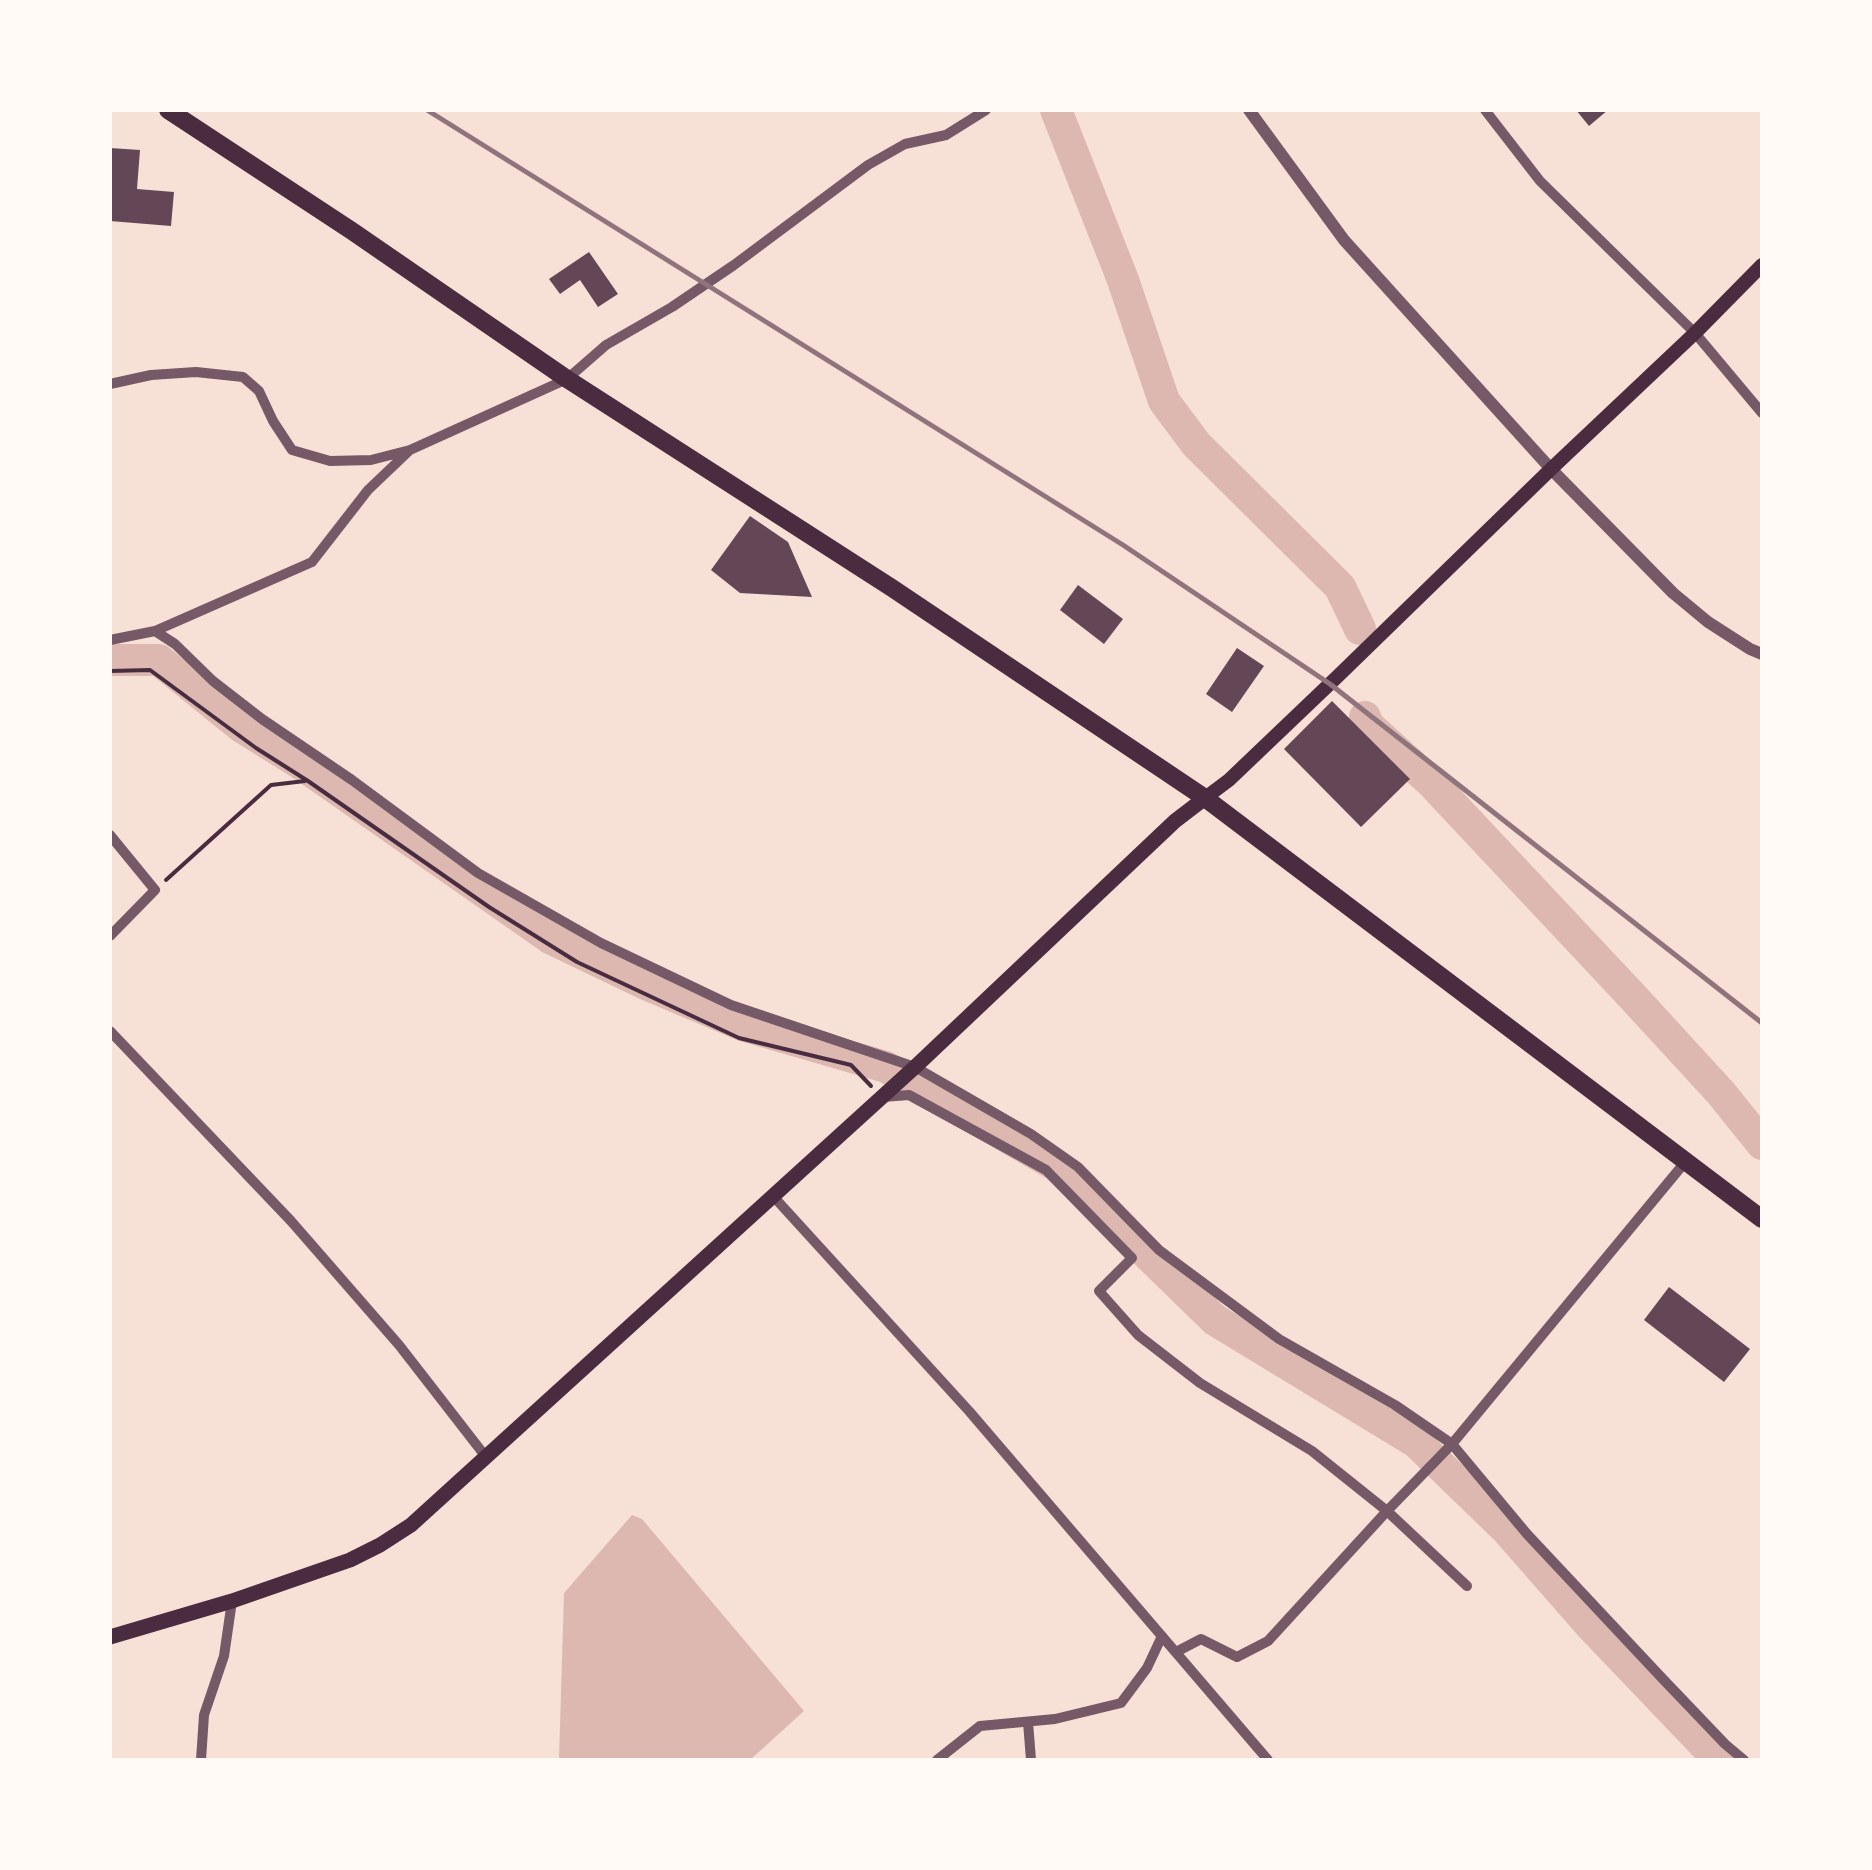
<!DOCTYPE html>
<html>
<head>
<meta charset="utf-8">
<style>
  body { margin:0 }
  #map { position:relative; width:1872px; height:1870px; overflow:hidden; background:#f7e1d7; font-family:"Roboto Condensed",sans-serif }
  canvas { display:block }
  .frame { position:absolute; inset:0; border:112px solid #fffaf5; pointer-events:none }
</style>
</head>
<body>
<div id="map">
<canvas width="1872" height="1870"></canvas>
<div class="frame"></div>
</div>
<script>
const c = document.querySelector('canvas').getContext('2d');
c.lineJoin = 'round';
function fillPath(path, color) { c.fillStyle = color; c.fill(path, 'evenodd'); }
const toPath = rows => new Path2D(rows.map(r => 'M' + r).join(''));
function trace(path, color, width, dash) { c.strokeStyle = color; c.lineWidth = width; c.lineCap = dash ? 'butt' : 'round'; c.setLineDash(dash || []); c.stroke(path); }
fillPath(toPath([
  [632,1515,642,1519,804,1711,750,1760,559,1760,564,1593]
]), '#dcb8b0');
trace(toPath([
  [1056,110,1123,280,1164,401,1196,444,1340,587,1360,629],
  [110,660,159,660,243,728,301,764,550,938,648,985,745,1026,886,1067,1057,1166,1215,1320,1416,1442,1506,1529,1591,1626,1719,1760],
  [1365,717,1368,725,1432,783,1631,995,1721,1093,1762,1144]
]), '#dcb8b0', 32);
fillPath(toPath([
  [1576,110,1608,110,1589,126],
  [110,148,140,150,137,189,174,192,171,226,110,221],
  [589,252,618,294,598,307,580,280,560,294,549,279],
  [750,516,788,542,812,597,740,593,711,570],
  [1078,585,1123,619,1104,644,1060,610],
  [1237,648,1264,666,1232,712,1206,694],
  [1332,701,1410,779,1361,827,1284,749],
  [1669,1287,1750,1349,1724,1382,1644,1320]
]), '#644757');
trace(toPath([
  [110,671,150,670,256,748,308,781,489,907,577,962,739,1038,851,1065,871,1086],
  [166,880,271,785,305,781]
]), '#4a2c40', 4);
trace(toPath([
  [1485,110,1540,181,1695,333,1762,413],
  [110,384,151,375,196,372,243,377,259,391,273,421,292,450,330,461,371,460,410,450,567,379,606,345,672,307,734,265,868,165,905,144,946,135,986,110],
  [155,631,312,562,368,490,410,450],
  [110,640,155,631,175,644,213,681,262,719,352,780,478,873,601,943,731,1005,915,1067,1031,1134,1078,1167,1159,1250,1279,1339,1395,1405,1452,1444,1527,1534,1661,1677,1725,1744,1744,1760],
  [110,835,155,890,110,936],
  [110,1031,291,1221,399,1345,486,1457],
  [883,1097,909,1095,1046,1170,1132,1258,1099,1291,1138,1335,1200,1383,1312,1451,1387,1511,1467,1586],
  [773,1196,969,1411,1268,1760],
  [1176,1652,1201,1639,1237,1657,1268,1641,1387,1511,1452,1444,1686,1161],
  [1028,1722,1031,1760],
  [201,1760,204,1715,224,1656,232,1601],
  [937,1760,980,1726,1055,1719,1121,1703,1147,1668,1162,1636]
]), '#755966', 10);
trace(toPath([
  [1249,110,1344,240,1551,469,1673,593,1708,622,1750,649,1762,654]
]), '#755966', 12);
trace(toPath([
  [1205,798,1229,780,1338,676,1551,469,1695,333,1762,265]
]), '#4a2c40', 14);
trace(toPath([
  [110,1637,232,1601,350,1560,380,1545,411,1525,915,1067,1175,821,1205,798]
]), '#4a2c40', 15);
trace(toPath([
  [168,110,352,231,567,379,892,588,1205,798,1762,1219]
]), '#4a2c40', 18);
trace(toPath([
  [427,110,1123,545,1330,684,1762,1023]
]), '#8f747c', 5);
</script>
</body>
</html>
